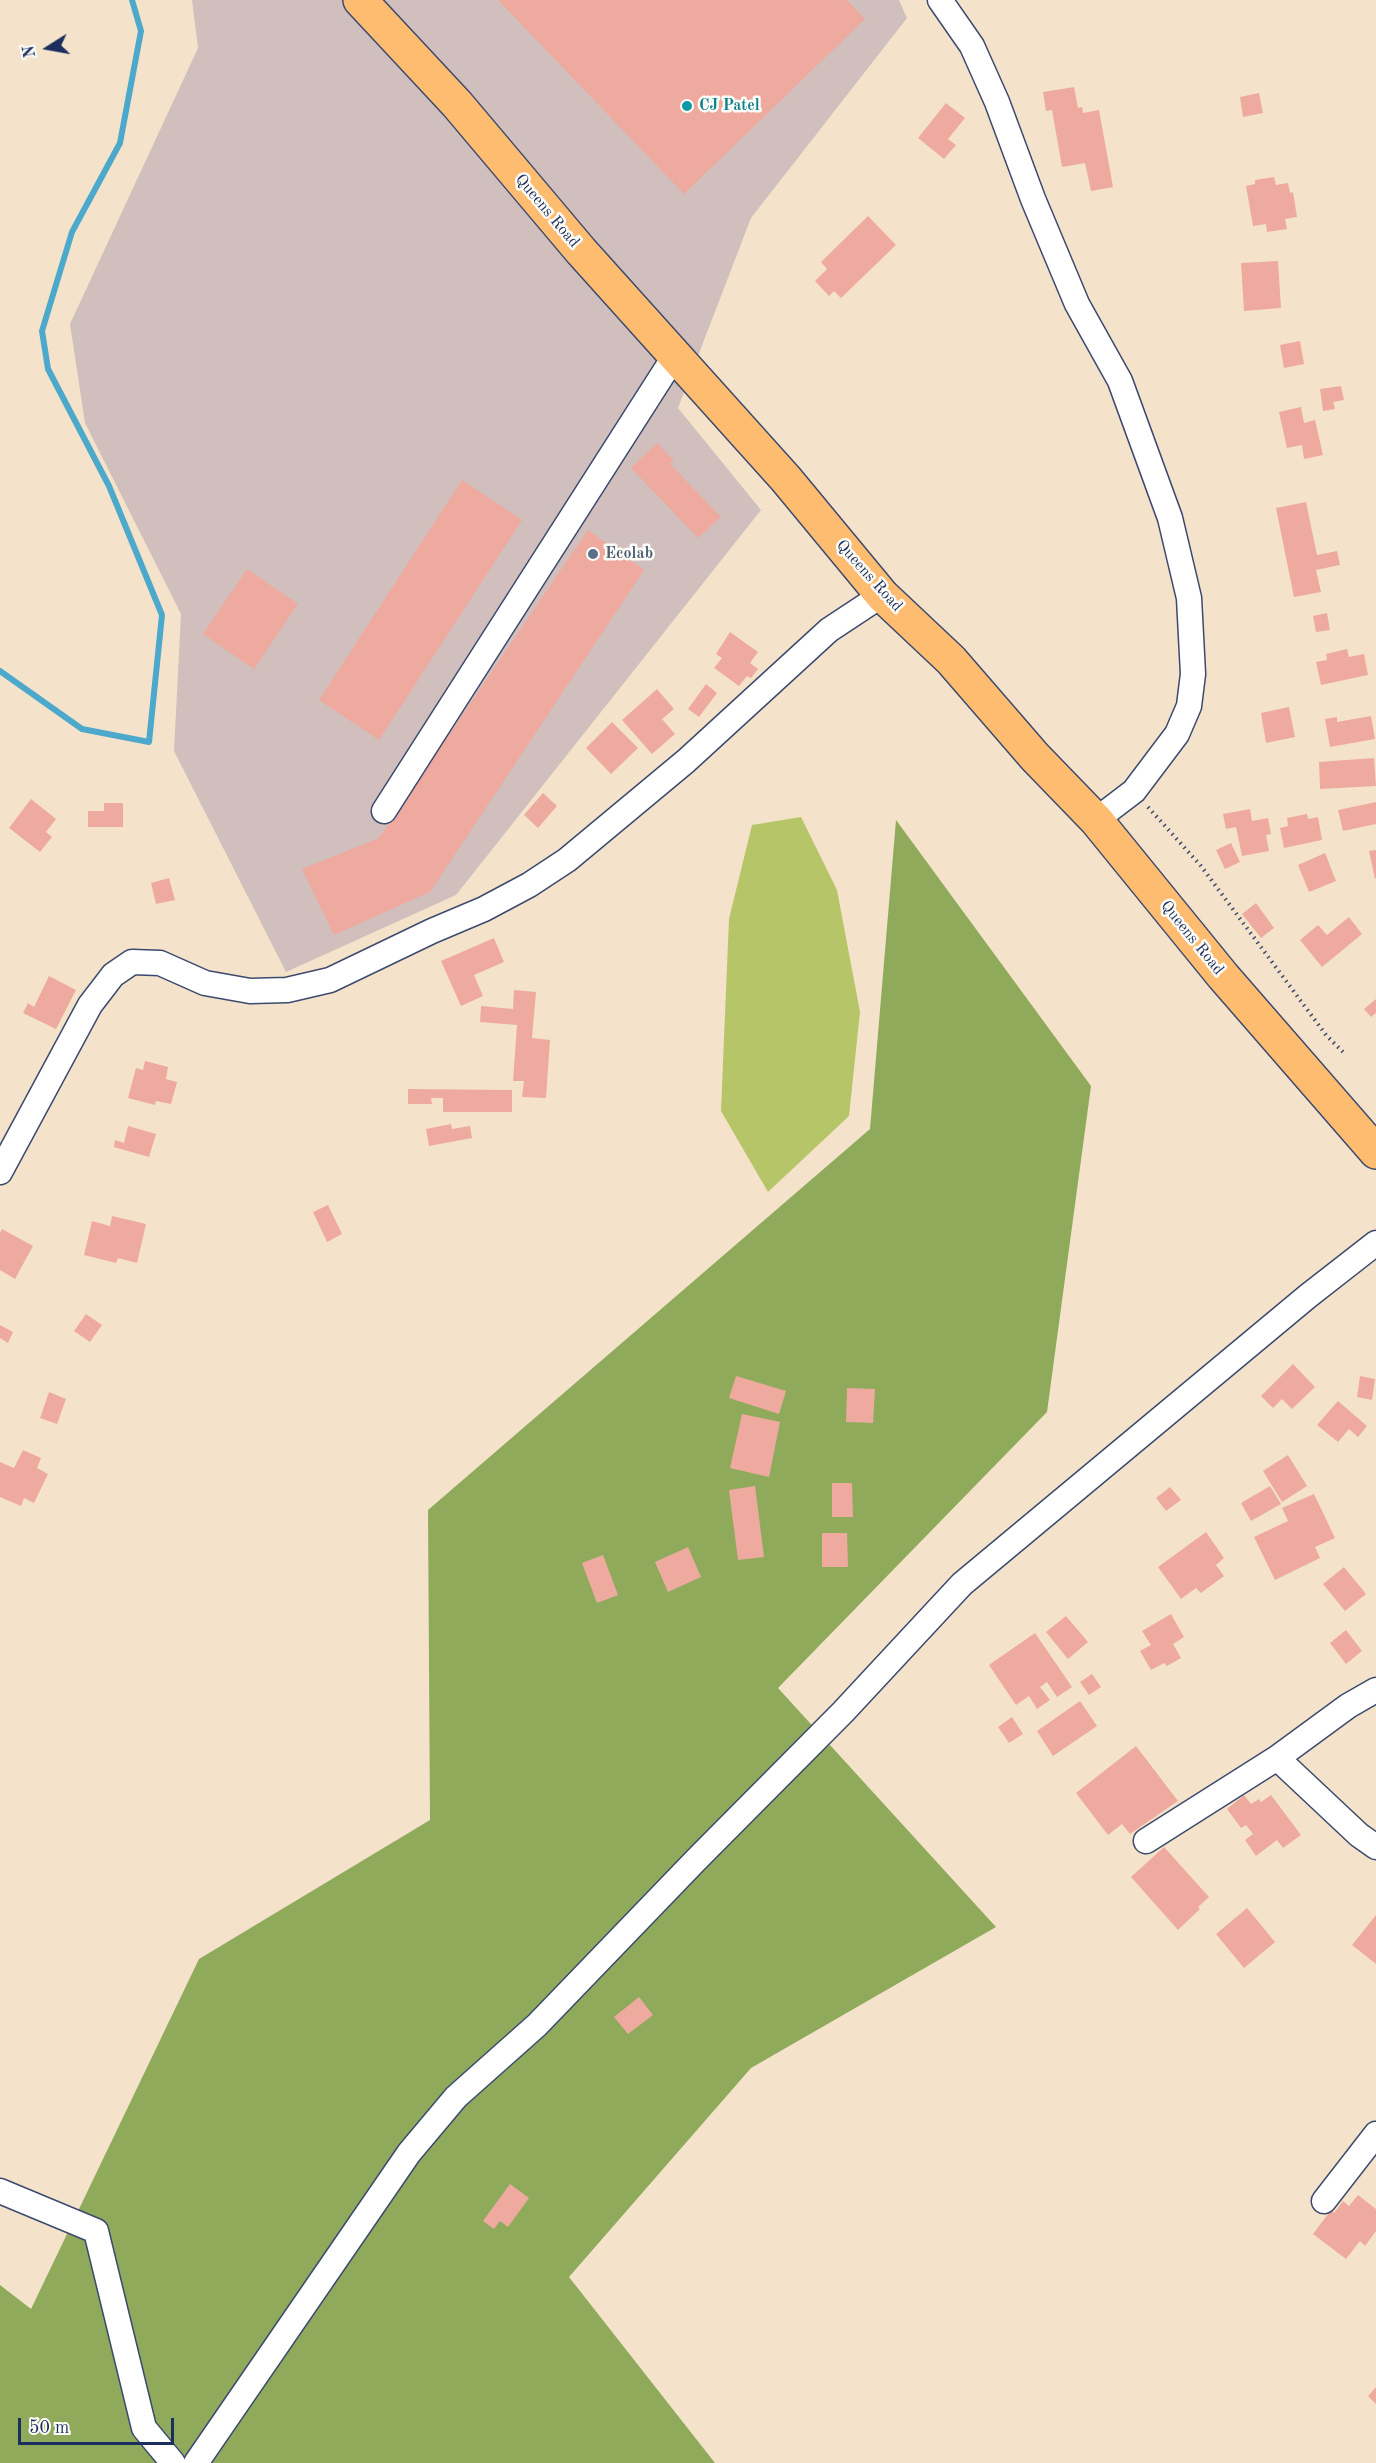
<!DOCTYPE html>
<html>
<head>
<meta charset="utf-8">
<style>
  body { margin:0 }
  #map { position:relative; width:1376px; height:2463px; overflow:hidden; background:#f4e3ca; font-family:"Old Standard TT",serif }
  canvas { display:block }
  .north { position:absolute; left:18px; top:18px; width:60px; height:60px; -webkit-text-stroke:4px #fdfcf7; paint-order:stroke; rotate:259deg; font-size:16px; font-weight:700; line-height:24px; text-align:center; color:#1b2f5e }
  .north::after { content:''; display:block; margin:auto; width:21px; height:27px; background:#1b2f5e; clip-path:polygon(50% 0,100% 100%,50% 72%,0 100%) }
  .scale { position:absolute; left:18px; top:2418px; width:156px; height:27px; box-sizing:border-box; border:3px solid #1b2f5e; border-top:0; padding-left:8px; font-size:18px; line-height:21px; white-space:nowrap; color:#1b2f5e; -webkit-text-stroke:4px #fdfcf7; paint-order:stroke }
</style>
</head>
<body>
<div id="map">
<canvas width="1376" height="2463"></canvas>
<div class="north">N</div>
<div class="scale">50 m</div>
</div>
<script>
const c = document.querySelector('canvas').getContext('2d');
c.lineJoin = 'round';
function fillPath(path, color) { c.fillStyle = color; c.fill(path, 'evenodd'); }
const toPath = rows => new Path2D(rows.map(r => 'M' + r).join(''));
function trace(path, color, width, dash) { c.strokeStyle = color; c.lineWidth = width; c.lineCap = dash ? 'butt' : 'round'; c.setLineDash(dash || []); c.stroke(path); }
function write(font, color, halo, rows, align = 'center') {
  c.font = font + ' "Old Standard TT",serif'; c.lineWidth = 5; c.setLineDash([]); c.textBaseline = 'middle'; c.strokeStyle = halo; c.fillStyle = color; for (const [text, x, y, turn = 0] of rows) {
    c.save(); c.translate(x, y); c.rotate((+turn || 0) * Math.PI / 180); c.textAlign = isNaN(turn) ? turn : align; if (halo) c.strokeText(text, 0, 0); c.fillText(text, 0, 0); c.restore();
  }
}
fillPath(toPath([
  [192,0,899,0,907,18,751,218,678,408,761,510,456,895,286,972,174,751,181,614,85,423,70,324,198,48]
]), '#d1bfbd');
fillPath(toPath([
  [801,817,837,890,860,1012,849,1116,768,1192,721,1111,729,919,752,825]
]), '#b6c567');
fillPath(toPath([
  [896,820,1091,1086,1047,1412,778,1688,996,1927,751,2068,569,2277,715,2463,0,2463,0,2285,31,2309,199,1959,430,1820,428,1510,870,1129]
]), '#90aa5c');
trace(toPath([
  [0,671,82,729,149,742,162,615,109,486,48,369,42,331,72,232,120,143,141,31,132,0]
]), '#4da9cb', 6);
fillPath(toPath([
  [498,0,847,0,865,19,684,194],
  [1074,87,1078,108,1082,107,1083,113,1099,110,1113,187,1091,191,1085,163,1062,167,1052,110,1046,111,1043,92],
  [1259,93,1263,113,1243,117,1240,97],
  [946,103,965,118,948,139,956,145,944,159,918,138],
  [1274,177,1276,185,1288,183,1290,193,1293,192,1297,217,1285,219,1287,229,1267,232,1266,224,1253,226,1246,186,1255,184,1255,180],
  [868,216,896,245,841,298,834,291,829,296,815,281,827,269,821,262],
  [1278,261,1281,308,1244,311,1241,263],
  [1300,341,1304,364,1284,368,1280,345],
  [1341,386,1344,400,1333,402,1335,409,1323,411,1320,389],
  [1301,407,1304,423,1315,420,1323,455,1304,459,1302,445,1287,448,1279,412],
  [657,443,674,461,670,464,721,517,698,538,631,468],
  [462,480,522,520,379,740,319,700],
  [1306,502,1317,555,1337,551,1340,565,1316,570,1321,592,1294,597,1276,508],
  [588,530,644,570,430,892,334,935,302,869,379,838],
  [247,569,298,604,254,669,203,634],
  [1327,613,1330,630,1316,632,1313,616],
  [730,632,758,652,750,663,758,669,751,678,747,676,739,686,714,668,722,658,716,654],
  [1347,649,1349,657,1364,654,1368,675,1321,685,1316,662,1327,660,1326,654],
  [706,684,717,693,699,717,688,709],
  [657,689,674,709,662,719,675,734,652,754,622,720],
  [1289,707,1295,737,1266,743,1261,713],
  [1371,716,1375,739,1330,747,1325,719,1337,717,1337,722],
  [612,722,638,748,611,774,586,748],
  [1374,758,1376,786,1320,789,1319,762],
  [543,793,557,806,538,828,524,815],
  [31,799,56,819,46,832,52,837,40,852,9,828],
  [1376,802,1376,824,1343,831,1338,810],
  [104,803,123,803,123,827,88,827,88,811,104,811],
  [1250,809,1252,821,1268,818,1271,834,1266,835,1269,851,1242,856,1236,827,1226,829,1223,814],
  [1307,814,1308,819,1318,817,1322,840,1284,848,1280,828,1288,826,1287,818],
  [1231,843,1240,862,1225,869,1216,850],
  [1376,850,1376,878,1375,879,1369,851],
  [1325,853,1336,881,1309,892,1298,865],
  [169,878,175,900,156,904,151,883],
  [1256,903,1274,928,1261,938,1242,914],
  [1349,917,1362,934,1322,967,1300,940,1318,925,1327,935],
  [494,938,504,962,474,975,483,996,461,1006,441,961],
  [49,976,76,990,56,1029,23,1013,28,1003,34,1007],
  [514,990,536,992,532,1038,550,1040,546,1098,522,1097,524,1081,513,1081,517,1025,480,1022,481,1006,513,1009],
  [1376,999,1376,1013,1371,1017,1364,1009],
  [145,1061,168,1067,166,1079,177,1082,171,1104,156,1101,155,1105,128,1098,136,1068,143,1070],
  [408,1089,512,1090,512,1112,443,1112,443,1098,431,1098,432,1104,408,1104],
  [451,1124,452,1129,470,1126,472,1138,429,1146,426,1129],
  [128,1126,156,1134,149,1157,114,1147,115,1140,124,1143],
  [328,1205,342,1234,327,1242,313,1212],
  [112,1216,146,1224,137,1263,118,1258,116,1263,84,1255,92,1221,110,1226],
  [2,1229,33,1246,15,1279,0,1270,0,1233],
  [86,1314,102,1325,90,1342,74,1331],
  [0,1325,13,1332,8,1343,0,1338],
  [1293,1364,1315,1387,1292,1409,1282,1399,1273,1408,1261,1396],
  [736,1376,786,1391,779,1414,729,1398],
  [1360,1376,1375,1379,1372,1400,1357,1397],
  [847,1388,875,1389,873,1423,846,1422],
  [49,1392,66,1399,57,1424,40,1418],
  [1338,1401,1367,1426,1358,1437,1349,1429,1338,1442,1317,1425],
  [742,1414,780,1422,769,1477,730,1468],
  [23,1450,41,1458,37,1468,48,1474,34,1503,24,1498,21,1506,0,1497,0,1462,14,1468],
  [1288,1455,1307,1486,1282,1502,1263,1471],
  [832,1483,852,1483,853,1517,832,1517],
  [755,1486,764,1557,738,1560,729,1490],
  [1270,1486,1281,1504,1251,1521,1241,1503],
  [1170,1487,1181,1500,1166,1511,1156,1498],
  [1314,1494,1335,1538,1315,1547,1320,1558,1275,1580,1254,1537,1288,1521,1282,1508],
  [1206,1532,1224,1558,1216,1565,1224,1576,1201,1593,1196,1588,1181,1599,1158,1567],
  [822,1533,847,1533,848,1567,822,1567],
  [688,1547,701,1577,668,1592,655,1562],
  [603,1555,618,1595,597,1603,582,1563],
  [1344,1567,1366,1594,1345,1611,1323,1584],
  [1171,1614,1184,1637,1173,1644,1181,1658,1167,1666,1164,1663,1151,1670,1140,1651,1151,1645,1142,1631],
  [1066,1616,1088,1642,1068,1659,1046,1632],
  [1346,1630,1362,1651,1346,1664,1330,1643],
  [1035,1633,1072,1687,1057,1697,1047,1682,1040,1687,1050,1700,1037,1709,1029,1696,1016,1705,989,1665],
  [1092,1674,1101,1687,1089,1695,1080,1682],
  [1080,1701,1097,1726,1053,1756,1037,1731],
  [1012,1717,1023,1734,1009,1743,998,1727],
  [1136,1746,1178,1801,1130,1834,1122,1824,1108,1835,1076,1793],
  [1244,1795,1251,1804,1259,1799,1261,1802,1271,1795,1301,1835,1283,1848,1277,1840,1256,1856,1245,1840,1253,1834,1246,1825,1241,1828,1227,1809],
  [1164,1847,1209,1897,1198,1907,1200,1909,1178,1930,1131,1877],
  [1247,1908,1275,1942,1244,1968,1216,1934],
  [1376,1915,1376,1964,1352,1945],
  [639,1997,653,2015,628,2034,614,2017],
  [510,2184,529,2198,508,2227,500,2221,494,2229,483,2221],
  [1358,2195,1376,2209,1376,2231,1365,2246,1360,2241,1346,2259,1313,2234,1331,2210,1334,2213,1343,2201,1349,2206],
  [1376,2387,1376,2404,1368,2396]
]), '#efaa9f');
const minor = toPath([
  [940,0,972,46,997,102,1033,199,1077,304,1120,381,1170,518,1189,598,1193,674,1189,706,1177,734,1134,791,1096,820],
  [384,811,674,357],
  [0,1172,90,1005,113,975,132,962,160,963,205,983,250,991,287,990,330,980,432,931,484,909,529,885,567,860,686,761,829,630,882,595],
  [1277,1758,1359,1835,1376,1847],
  [1146,1841,1277,1758,1348,1706,1376,1690],
  [0,2191,96,2231,144,2428,173,2463],
  [1324,2201,1376,2134],
  [196,2463,409,2153,456,2097,537,2025,696,1860,843,1712,962,1584,1308,1296,1376,1243]
]);
const highway = toPath([
  [360,0,457,104,581,251,786,479,882,595,951,660,1035,757,1096,820,1223,976,1376,1152]
]);
trace(minor, '#3c4a6e', 27);
trace(highway, '#3c4a6e', 36);
trace(toPath([
  [1148,807,1201,866,1326,1035,1344,1053]
]), '#3c4a6e', 4, [1.5, 4.5]);
trace(minor, '#fff', 24);
trace(highway, '#febc70', 33);
for (const [x, y, r, color] of [
  [687,106,6,"#0f9aa8"],
  [593,554,6,"#5c6f8a"]
]) { const dot = new Path2D(); dot.arc(x, y, r, 0, 2 * Math.PI); c.fillStyle = color; c.fill(dot); trace(dot, '#fdfcf7', 2); }
write('bold 16px', '#0d838f', '#fdfcf7', [
  ["CJ Patel",699,106]
], 'left');
write('16px', '#1b2f5e', '#fdfcf7', [
  ["Queens Road",547,211,50],
  ["Queens Road",869,576,48],
  ["Queens Road",1192,938,51]
]);
write('bold 16px', '#4e5e75', '#fdfcf7', [
  ["Ecolab",605,554]
], 'left');
</script>
</body>
</html>
